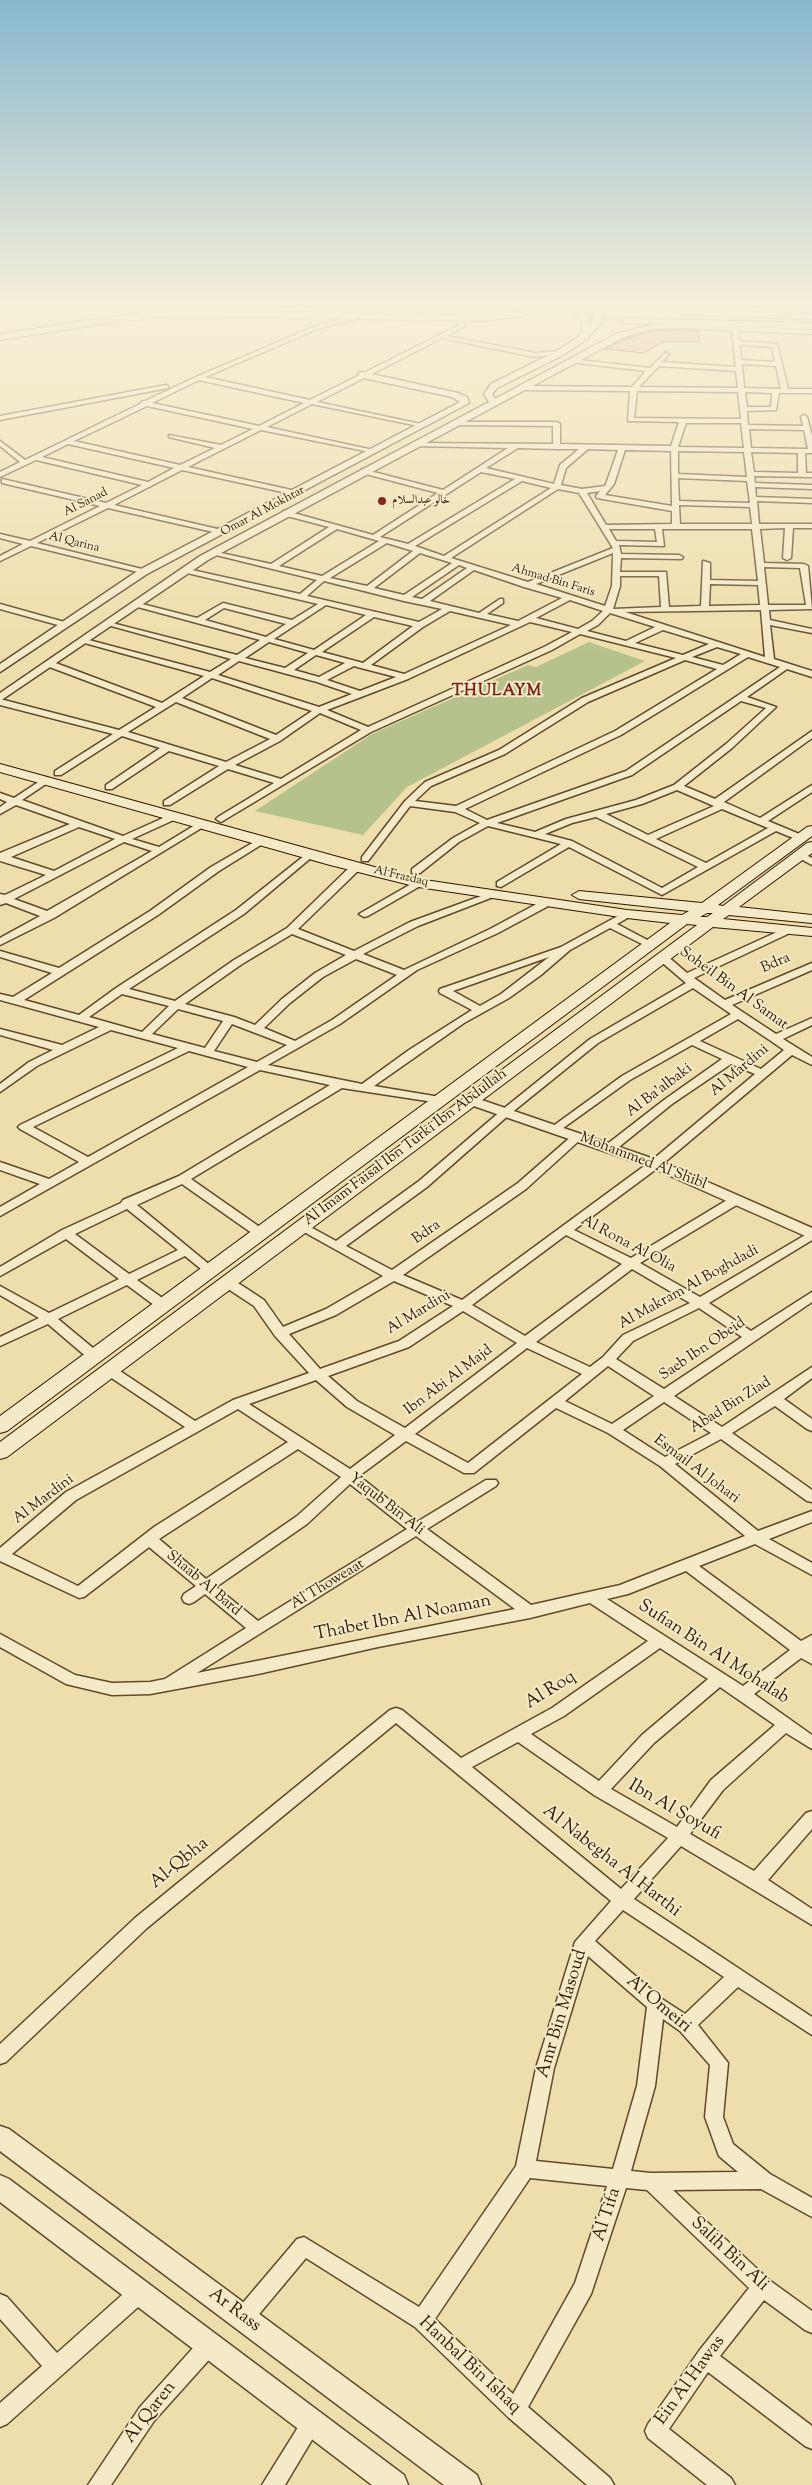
<!DOCTYPE html>
<html>
<head>
<meta charset="utf-8">
<style>
  body { margin:0 }
  canvas { display:block; background:#eedeab }
</style>
</head>
<body>
<canvas width="812" height="2485"></canvas>
<script>
const c = document.querySelector('canvas').getContext('2d');
c.lineJoin = 'round';
function fillPath(path, color) { c.fillStyle = color; c.fill(path, 'evenodd'); }
const toPath = rows => new Path2D(rows.map(r => 'M' + r).join(''));
function trace(path, color, width, dash) { c.strokeStyle = color; c.lineWidth = width; c.lineCap = dash ? 'butt' : 'round'; c.setLineDash(dash || []); c.stroke(path); }
function write(font, color, halo, rows, align = 'center') {
  c.font = font + ' "Sorts Mill Goudy",Amiri,serif'; c.lineWidth = 4; c.setLineDash([]); c.textBaseline = 'middle'; c.strokeStyle = halo; c.fillStyle = color; for (const [text, x, y, turn = 0] of rows) {
    c.save(); c.translate(x, y); c.rotate((+turn || 0) * Math.PI / 180); c.textAlign = isNaN(turn) ? turn : align; if (halo) c.strokeText(text, 0, 0); c.fillText(text, 0, 0); c.restore();
  }
}
fillPath(toPath([
  [376,306,521,306,512,311,483,312],
  [589,642,645,661,407,787,363,835,255,811,372,734,528,665,536,667]
]), '#b6c28b');
const building = toPath([
  [678,330,699,331,699,342,663,342,644,353,605,349,623,340,651,331,678,330]
]);
fillPath(building, '#de9780');
trace(building, '#311800', 1);
trace(toPath([
  [516,308,625,320]
]), '#c8b689', 9, [9, 5]);
const minor = toPath([
  [702,306,710,306,688,314,685,312,702,306],
  [363,314,365,317,320,328,205,377,310,400,459,325,458,322,447,319,449,316,463,320,465,326,447,336,535,353,560,351,563,353,535,357,442,338,317,402,421,424,424,426,423,427,312,404,267,427,373,450,375,451,375,453,261,430,188,467,296,491,296,495,182,470,114,505,222,530,222,534,108,508,37,543,146,570,146,574,31,546,0,561,0,556,23,544,0,538,0,534,30,541,100,506,2,483,2,479,106,503,142,485,36,460,0,477,0,472,20,462,0,446,0,441,25,460,140,404,141,402,145,401,196,377,316,326,363,314],
  [199,380,304,403,259,426,152,403,199,380],
  [147,406,253,429,221,445,169,435,169,437,215,448,180,465,74,441,147,406],
  [68,444,174,468,148,482,42,457,68,444],
  [735,328,738,330,739,341,777,344,788,389,812,389,812,393,779,393,776,410,747,411,748,425,803,426,801,417,804,415,807,417,812,436,812,453,805,453,806,473,812,473,812,477,754,476,755,483,812,485,812,489,755,487,756,497,812,499,812,503,757,501,759,524,812,524,812,528,793,528,791,558,787,560,783,558,785,528,760,529,764,563,804,564,808,566,812,609,769,610,770,620,812,629,812,633,770,625,774,659,812,671,812,677,787,669,747,697,776,707,732,748,684,786,715,799,812,731,812,738,724,802,760,818,812,785,812,792,768,821,804,836,804,840,798,840,776,831,662,895,569,847,501,887,497,886,497,882,561,844,488,826,459,842,420,873,412,873,412,869,453,838,480,823,455,812,410,806,368,861,362,861,362,857,405,801,425,782,499,750,582,698,676,658,580,634,552,650,371,732,221,822,216,819,218,817,274,783,228,769,170,805,164,805,164,801,219,766,169,751,112,789,106,789,106,785,160,748,122,736,61,775,55,775,55,771,113,734,0,705,0,699,119,730,156,707,47,666,47,662,53,662,162,703,204,676,81,642,81,638,210,672,231,659,104,624,108,622,237,655,260,640,134,606,134,602,197,618,223,603,292,620,318,604,183,572,183,568,300,594,317,580,208,553,212,551,271,564,329,527,283,515,283,511,286,511,373,535,438,493,362,473,362,469,443,490,508,448,416,446,413,444,414,443,553,444,553,426,456,425,454,424,454,422,557,422,560,424,560,444,671,446,679,422,628,421,630,391,521,390,518,388,521,386,632,387,646,371,569,362,571,359,650,368,666,352,669,354,662,362,736,367,732,330,735,328],
  [740,345,772,347,775,362,741,360,740,345],
  [742,364,776,366,781,389,744,388,742,364],
  [659,366,736,371,738,388,639,387,659,366],
  [637,391,738,392,741,419,634,418,637,391],
  [745,392,772,393,771,407,747,407,745,392],
  [686,423,741,423,744,448,678,447,686,423],
  [749,429,804,430,808,449,751,448,749,429],
  [518,448,556,449,579,449,560,465,554,484,486,468,518,448],
  [588,449,618,450,606,484,605,486,582,489,561,485,566,468,588,449],
  [625,450,671,451,672,506,605,495,614,484,625,450],
  [678,451,744,452,747,477,678,474,678,451],
  [751,452,798,453,798,473,754,472,751,452],
  [481,472,515,479,408,544,380,537,481,472],
  [678,478,747,481,750,503,679,501,678,478],
  [522,481,551,488,444,556,415,546,522,481],
  [558,489,579,493,613,548,528,582,451,558,558,489],
  [600,491,596,496,597,498,672,511,672,524,606,525,587,493,600,491],
  [679,505,750,507,752,524,680,524,679,505],
  [337,529,379,541,322,576,279,566,337,529],
  [609,529,655,529,657,542,616,541,609,529],
  [662,529,752,529,758,581,710,580,710,563,703,561,701,606,669,607,666,572,620,572,621,558,682,559,683,557,679,555,621,554,619,545,664,546,662,529],
  [387,543,413,551,367,586,330,578,387,543],
  [420,553,452,563,404,595,374,588,420,553],
  [613,553,612,586,605,606,536,584,613,553],
  [459,565,467,568,422,599,412,597,459,565],
  [764,567,800,568,806,605,768,605,764,567],
  [474,570,524,587,562,598,518,621,487,614,503,603,503,599,500,599,479,613,430,601,474,570],
  [620,576,659,576,661,607,613,609,620,586,620,576],
  [324,581,404,601,442,609,419,622,307,596,324,581],
  [710,584,758,585,760,605,709,606,710,584],
  [570,600,603,611,592,621,578,629,536,618,570,600],
  [326,605,366,615,314,650,274,639,326,605],
  [224,608,286,624,266,637,205,620,224,608],
  [761,610,765,657,625,612,761,610],
  [450,611,511,625,404,674,371,665,423,627,450,611],
  [610,613,655,627,626,641,587,631,598,625,610,613],
  [374,617,413,626,363,663,322,652,374,617],
  [530,622,572,632,546,646,368,727,327,710,408,679,530,622],
  [663,630,709,644,683,655,635,643,663,630],
  [269,642,308,653,285,668,245,658,269,642],
  [717,647,741,654,723,665,692,657,717,647],
  [316,655,345,663,319,677,294,670,316,655],
  [748,657,780,667,626,771,487,820,465,809,621,735,748,657],
  [685,660,717,669,615,731,456,806,415,801,431,786,505,754,588,702,685,660],
  [239,661,317,682,352,694,319,707,218,675,239,661],
  [354,666,361,668,396,677,360,691,327,680,354,666],
  [212,678,312,711,276,735,182,698,212,678],
  [741,701,766,708,726,744,674,785,636,800,566,819,535,832,497,823,632,775,741,701],
  [176,702,270,739,226,762,128,732,176,702],
  [320,713,361,730,281,779,235,765,280,741,320,713],
  [677,790,714,806,648,835,606,814,642,804,677,790],
  [722,809,768,828,706,863,656,839,722,809],
  [596,817,698,867,662,888,572,841,545,834,572,823,596,817],
  [166,385,168,386,168,388,0,420,0,416,166,385],
  [0,604,68,623,69,625,65,627,0,609,0,604],
  [46,777,51,780,49,782,22,800,123,836,172,814,178,814,178,818,132,839,159,847,200,822,206,822,208,824,54,918,0,945,0,938,40,916,6,903,0,905,0,894,5,895,46,875,0,861,0,853,70,824,16,805,0,814,0,807,7,802,0,799,0,793,14,798,46,777],
  [79,827,115,839,54,871,11,857,79,827],
  [124,842,152,851,47,911,14,899,124,842],
  [261,838,264,839,264,843,219,871,158,915,24,1000,79,1015,116,988,236,910,309,852,312,853,312,857,244,914,129,989,175,1001,234,960,287,928,352,865,356,864,360,865,360,869,298,929,354,951,410,922,492,892,496,891,501,894,418,926,363,954,404,970,490,929,544,900,552,900,552,904,498,933,417,970,340,1024,268,1065,362,1084,409,1050,472,1010,440,993,439,991,440,989,561,947,627,911,632,914,631,916,617,924,655,944,654,946,646,946,610,928,570,950,541,975,509,998,464,1023,374,1086,440,1097,446,1100,444,1102,440,1103,342,1088,191,1179,264,1230,266,1233,264,1236,256,1236,182,1184,137,1205,216,1270,210,1274,206,1273,185,1256,137,1280,168,1302,169,1305,168,1308,158,1308,127,1285,58,1319,99,1353,101,1356,99,1359,89,1359,48,1324,0,1346,0,1337,39,1318,0,1295,0,1286,49,1313,119,1279,66,1239,0,1276,0,1267,62,1230,121,1203,123,1200,179,1176,330,1085,260,1070,0,1216,0,1207,40,1184,0,1170,0,1162,49,1179,79,1162,20,1129,18,1127,20,1125,178,1048,111,1030,37,1066,0,1092,0,1084,29,1062,53,1050,0,1035,0,1029,62,1045,99,1027,0,1000,0,994,13,997,52,973,0,957,0,951,59,968,150,911,211,867,261,838],
  [292,934,346,955,315,973,282,999,255,1025,234,1017,185,1004,242,964,292,934],
  [549,957,501,994,480,1006,453,991,549,957],
  [356,959,397,975,332,1020,295,1041,264,1028,290,1003,323,977,356,959],
  [122,994,169,1006,142,1032,89,1017,122,994],
  [178,1009,223,1021,205,1048,152,1034,178,1009],
  [232,1024,287,1045,257,1062,214,1051,232,1024],
  [189,1051,248,1067,88,1157,33,1127,189,1051],
  [127,1209,178,1250,129,1274,75,1234,127,1209],
  [800,852,812,858,812,865,797,857,795,855,800,852],
  [418,880,422,881,422,885,368,916,364,917,359,914,418,880],
  [788,927,793,930,792,932,694,978,725,1000,812,963,812,970,732,1005,776,1034,812,1018,812,1025,783,1039,812,1057,812,1065,792,1055,659,1167,574,1230,631,1258,732,1197,740,1197,742,1200,740,1203,640,1263,700,1297,812,1231,812,1240,709,1303,751,1331,812,1292,812,1302,674,1396,722,1427,812,1367,812,1378,784,1399,812,1419,812,1431,807,1429,775,1406,732,1433,812,1490,812,1502,807,1501,721,1439,675,1464,758,1531,812,1511,812,1522,769,1539,812,1563,812,1575,755,1544,699,1566,801,1641,812,1635,812,1664,801,1658,754,1694,812,1735,812,1749,786,1733,723,1790,690,1834,754,1871,806,1813,812,1811,812,1829,768,1880,812,1909,812,1925,681,1846,634,1899,812,2017,812,2035,738,1987,698,2025,728,2063,723,2117,733,2144,770,2174,812,2198,812,2217,761,2189,673,2190,769,2280,812,2311,812,2333,805,2330,764,2300,720,2356,812,2426,812,2449,805,2446,708,2372,669,2429,731,2478,735,2485,707,2485,648,2438,645,2431,648,2424,699,2351,749,2288,647,2190,626,2188,591,2294,528,2407,610,2478,614,2485,587,2485,508,2417,415,2327,306,2258,250,2325,243,2328,236,2325,233,2318,236,2311,297,2239,304,2237,419,2307,516,2166,536,2068,575,1942,611,1901,396,1723,147,1928,6,2062,0,2064,0,2044,135,1918,390,1710,396,1708,402,1710,461,1758,552,1708,648,1641,590,1603,530,1618,378,1647,258,1674,150,1694,112,1695,66,1684,0,1647,0,1634,75,1675,112,1683,150,1682,165,1679,246,1628,205,1594,194,1602,189,1604,184,1602,182,1598,184,1594,196,1586,149,1547,84,1597,79,1598,0,1561,0,1548,66,1492,185,1427,104,1373,102,1370,104,1367,114,1367,195,1421,233,1400,309,1373,275,1336,254,1306,222,1285,221,1282,222,1279,232,1279,264,1300,283,1327,326,1309,383,1276,295,1227,297,1224,305,1224,336,1241,419,1181,502,1110,590,1039,686,983,658,959,658,955,666,955,687,973,788,927],
  [693,988,731,1014,622,1076,549,1129,555,1133,559,1131,630,1080,692,1045,722,1059,664,1100,606,1145,604,1148,606,1151,614,1151,672,1104,731,1064,755,1074,651,1161,462,1300,403,1275,526,1189,581,1139,583,1137,581,1135,573,1135,518,1183,392,1270,346,1246,427,1187,510,1114,598,1043,693,988],
  [738,1019,771,1041,784,1050,761,1069,700,1041,738,1019],
  [566,1235,622,1264,525,1336,472,1305,566,1235],
  [632,1269,690,1303,623,1335,603,1357,590,1367,536,1342,632,1269],
  [394,1281,453,1306,399,1341,320,1369,289,1334,336,1315,394,1281],
  [699,1308,742,1337,664,1389,616,1359,633,1341,699,1308],
  [463,1311,517,1343,405,1428,357,1401,328,1376,409,1347,463,1311],
  [527,1348,582,1374,468,1463,415,1434,527,1348],
  [608,1366,654,1396,612,1424,565,1401,608,1366],
  [316,1380,347,1407,395,1435,350,1469,249,1404,316,1380],
  [664,1402,711,1433,665,1457,623,1430,664,1402],
  [556,1408,608,1433,660,1466,745,1536,620,1585,531,1605,427,1529,496,1486,498,1483,496,1480,486,1480,417,1522,359,1476,406,1441,464,1473,474,1473,556,1408],
  [238,1409,288,1442,154,1527,78,1586,12,1554,76,1500,238,1409],
  [298,1449,341,1477,297,1516,206,1579,159,1539,298,1449],
  [350,1484,407,1529,258,1621,216,1587,307,1524,350,1484],
  [416,1536,515,1609,197,1673,416,1536],
  [686,1571,790,1650,743,1686,607,1599,628,1594,686,1571],
  [660,1648,708,1679,642,1735,599,1781,531,1734,564,1716,660,1648],
  [720,1687,775,1725,711,1780,677,1827,611,1789,654,1743,720,1687],
  [518,1742,594,1795,668,1838,621,1889,472,1767,518,1742],
  [623,1910,724,1977,685,2014,662,1999,595,1941,623,1910],
  [588,1956,647,2007,637,2086,613,2169,536,2161,554,2068,588,1956],
  [663,2019,680,2031,710,2065,705,2117,719,2156,738,2172,651,2173,631,2171,655,2086,663,2019],
  [530,2178,607,2186,575,2283,513,2394,435,2319,530,2178],
  [139,2283,146,2286,149,2293,146,2300,7,2424,0,2427,0,2403,42,2366,0,2319,0,2294,7,2297,57,2353,132,2286,139,2283],
  [209,2335,216,2338,219,2345,216,2352,154,2421,111,2485,88,2485,140,2407,202,2338,209,2335],
  [312,2413,319,2416,322,2423,285,2485,262,2485,305,2416,312,2413]
]);
const tertiary = toPath([
  [571,306,579,306,586,312,590,326,594,315,589,306,597,306,602,315,601,323,587,339,563,355,497,388,492,394,495,399,616,334,651,325,678,324,812,330,812,334,678,328,651,329,622,338,208,560,0,701,0,693,200,556,489,402,484,394,491,384,557,351,577,338,582,331,582,323,579,315,571,306],
  [636,306,812,315,812,319,688,314,636,306],
  [362,372,458,393,467,397,469,403,147,574,0,672,0,664,139,570,460,402,452,397,359,377,359,373,362,372],
  [470,1096,660,1161,812,1228,812,1239,650,1167,465,1103,463,1100,465,1097,470,1096],
  [0,2126,9,2129,477,2475,481,2485,444,2485,0,2151,0,2126],
  [0,2175,9,2179,404,2475,408,2485,372,2485,0,2202,0,2175]
]);
const secondary = toPath([
  [532,306,542,306,523,316,484,321,172,316,116,322,0,340,0,334,116,316,172,310,484,315,518,312,532,306],
  [622,318,812,323,812,329,625,323,622,322,622,318],
  [0,764,418,879,627,910,682,915,689,911,579,899,572,895,579,891,702,903,807,827,812,826,812,836,718,905,723,906,807,843,812,842,812,853,739,907,812,915,812,923,729,915,723,919,812,928,812,936,713,927,7,1457,0,1459,0,1442,697,925,687,924,7,1431,0,1433,0,1416,670,923,627,918,418,887,330,865,0,772,0,764],
  [707,913,713,913,707,917,700,917,707,913]
]);
trace(minor, '#604a2b', 3);
trace(tertiary, '#604a2b', 3);
trace(secondary, '#311800', 2);
fillPath(minor, '#f4eac8');
fillPath(tertiary, '#f4eac8');
fillPath(secondary, '#f4eac8');
const sky = c.createLinearGradient(0, 0, 0, 654);
sky.addColorStop(0, '#88b7cf');
sky.addColorStop(0.47, '#f7f0d9');
sky.addColorStop(1, '#f7f0d900');
c.fillStyle = sky;
c.fillRect(0, 0, 812, 654);
for (const [x, y, r, color] of [
  [382,501,5,"#8f2418"]
]) { const dot = new Path2D(); dot.arc(x, y, r, 0, 2 * Math.PI); c.fillStyle = color; c.fill(dot); trace(dot, '#f4eac8', 2); }
write('12px', '#311800', '#f4eac8', [
  ["خالو عبدالسلام",392,501]
], 'left');
write('12px', '#311800', '#f4eac8', [
  ["Al Sanad",86,503,-27],
  ["Omar Al Mokhtar",263,512,-28],
  ["Al Qarina",74,543,14],
  ["Ahmad Bin Faris",553,581,17],
  ["Al Frazdaq",401,877,13]
]);
write('15px', '#311800', '#f4eac8', [
  ["Bdra",776,964,-24],
  ["Soheil Bin Al Samat",733,989,36],
  ["Al Mardini",740,1071,-40],
  ["Al Ba'albaki",660,1091,-37],
  ["Al Imam Faisal Ibn Turki Ibn Abdullah",406,1148,-37],
  ["Mohammed Al Shibl",643,1162,21],
  ["Bdra",427,1233,-35],
  ["Al Rona Al Olia",628,1245,28],
  ["Al Makram Al Boghdadi",689,1288,-29],
  ["Al Mardini",419,1313,-31],
  ["Saeb Ibn Obeid",703,1350,-34],
  ["Ibn Abi Al Majd",449,1381,-37],
  ["Abad Bin Ziad",731,1406,-32],
  ["Esmail Al Johari",696,1470,37],
  ["Al Mardini",44,1500,-37],
  ["Yaqub Bin Ali",386,1505,38],
  ["Shaab Al Bard",203,1584,40],
  ["Al Thoweaat",328,1585,-31]
]);
c.letterSpacing = '1px';
write('bold 16px', '#7a1f14', '#f4eac8', [
  ["THULAYM",497,692]
]);
c.letterSpacing = '0px';
write('18px', '#311800', '#f4eac8', [
  ["Thabet Ibn Al Noaman",403,1619,-11],
  ["Sufian Bin Al Mohalab",713,1653,33],
  ["Al Roq",551,1691,-32],
  ["Ibn Al Soyufi",674,1811,30],
  ["Al Nabegha Al Harthi",611,1862,38],
  ["Al-Qbha",180,1864,-39],
  ["Al Omeiri",658,2005,40],
  ["Amr Bin Masoud",563,2014,-73],
  ["Al Tifa",608,2215,-72],
  ["Salih Bin Ali",729,2255,43],
  ["Ar Rass",234,2311,37],
  ["Hanbal Bin Ishaq",469,2366,43],
  ["Ein Al Hawas",691,2381,-54],
  ["Al Qaren",151,2413,-52]
]);
</script>
</body>
</html>
